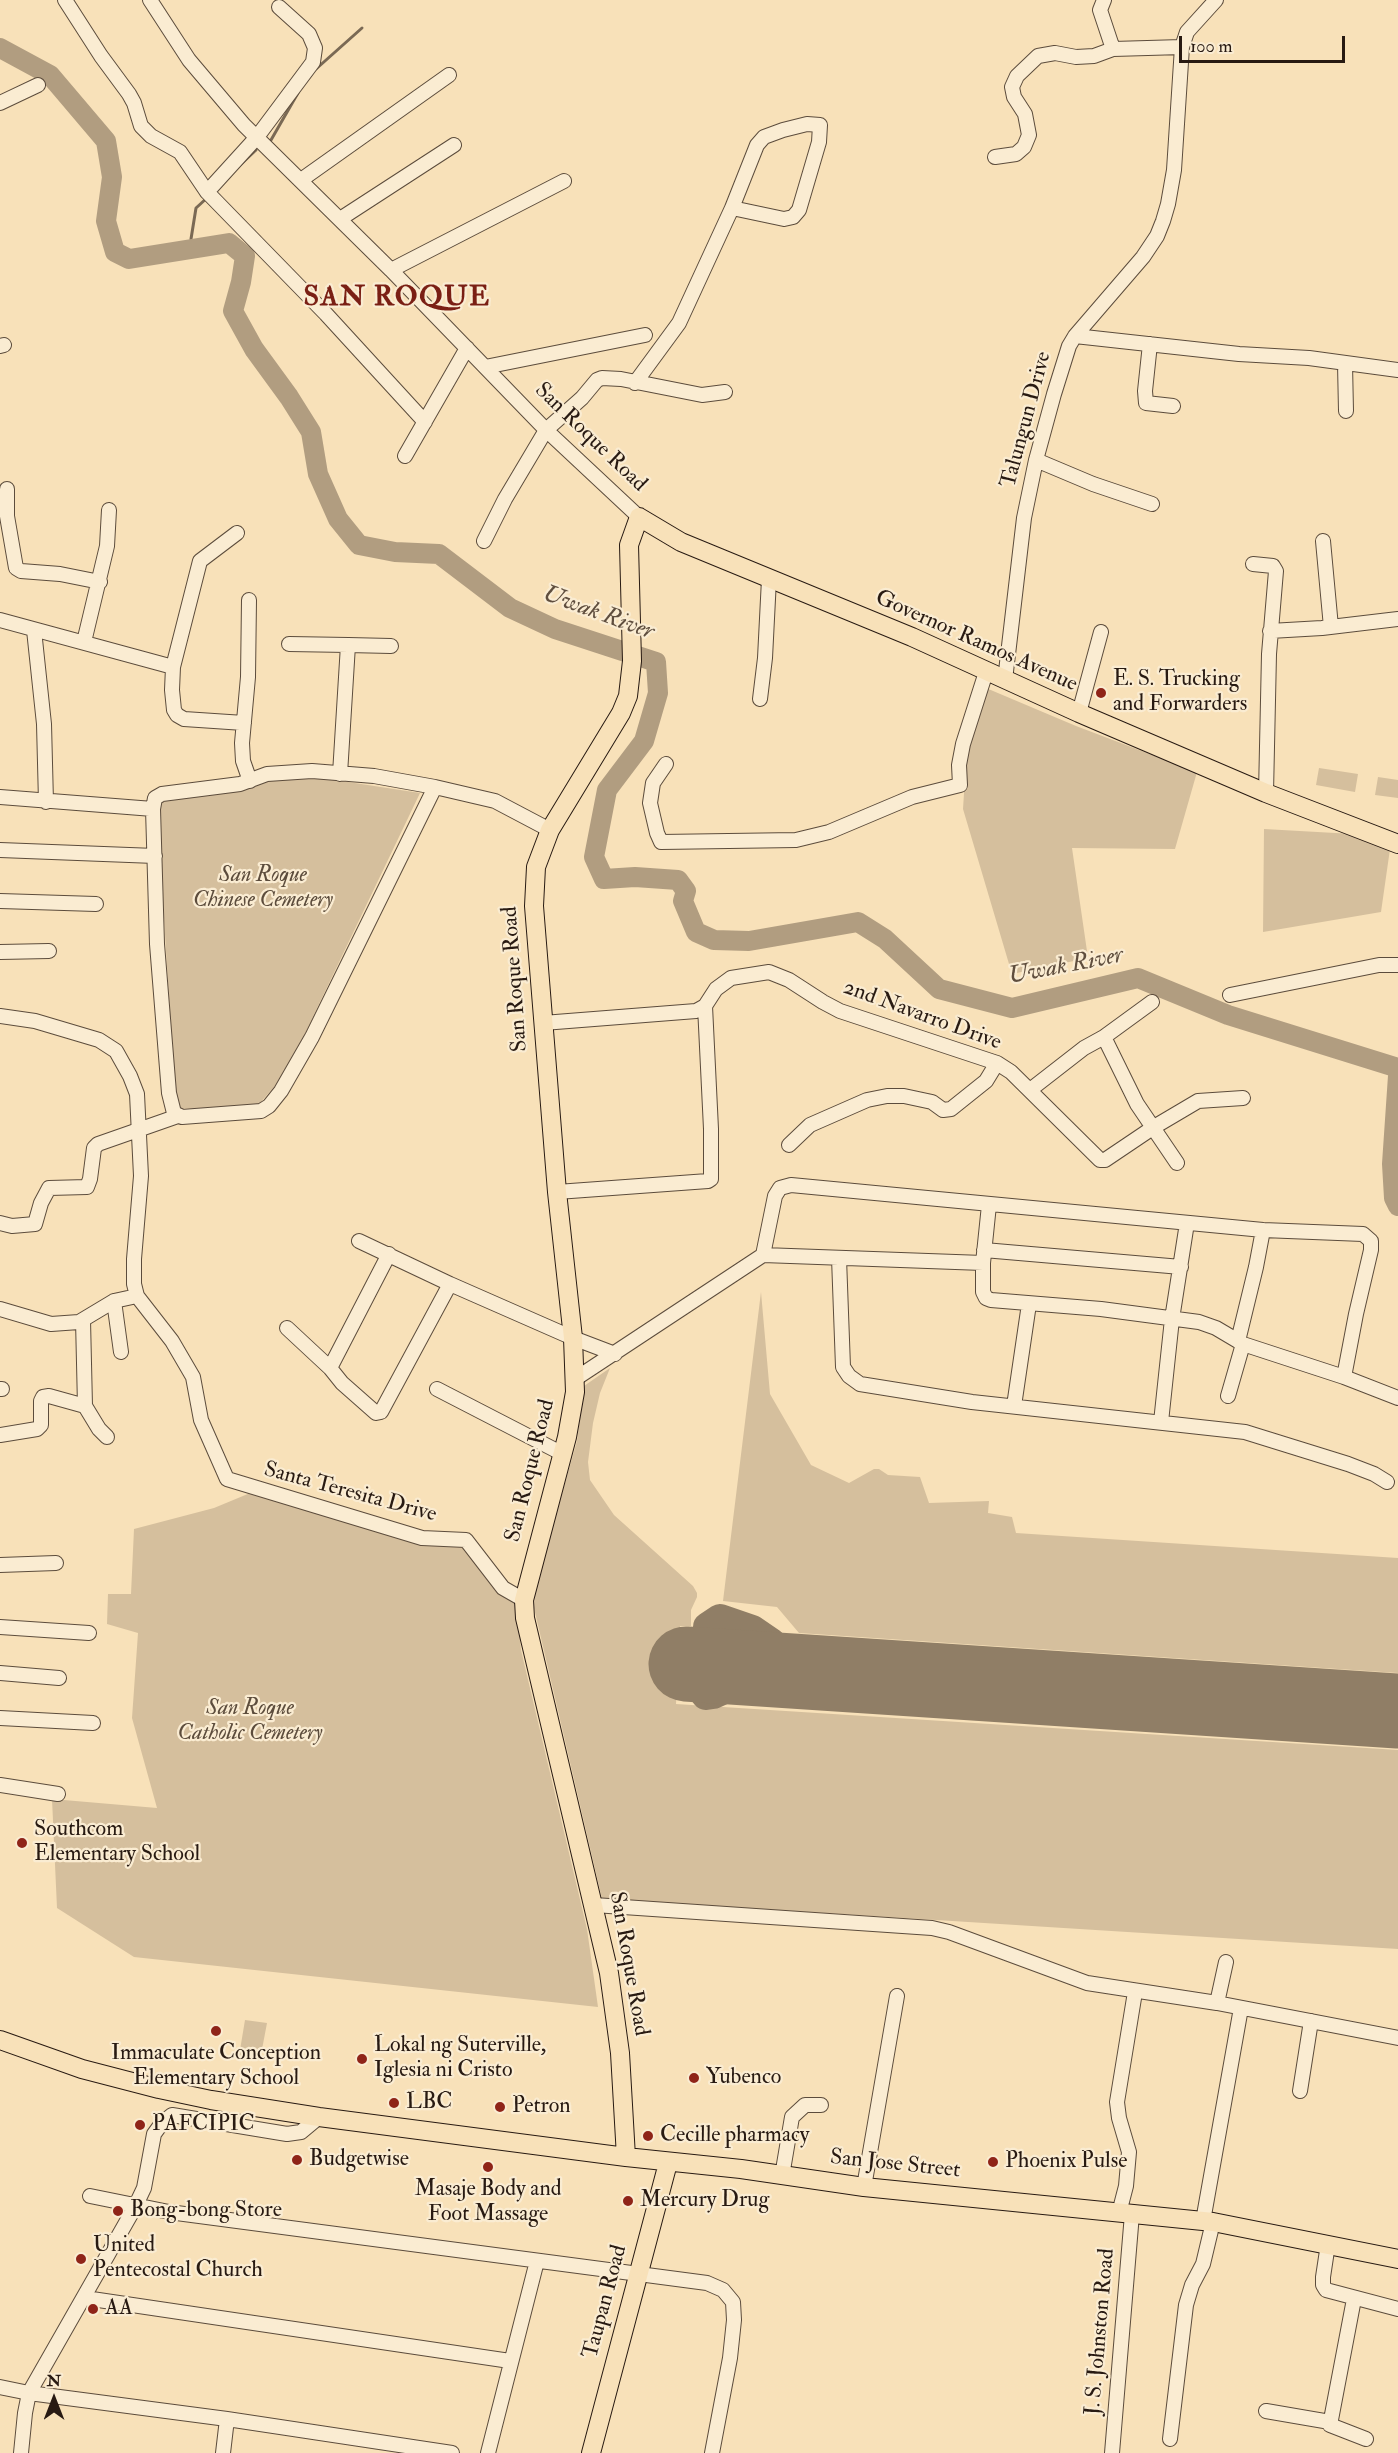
<!DOCTYPE html>
<html>
<head>
<meta charset="utf-8">
<style>
  body { margin:0 }
  #map { position:relative; width:1398px; height:2453px; overflow:hidden; background:#f8e1b9; font-family:"IM FELL Double Pica",serif }
  canvas { display:block }
  .north { position:absolute; left:24px; top:2369px; width:60px; height:60px; -webkit-text-stroke:4px #faecd2; paint-order:stroke; rotate:0deg; font-size:16px; font-weight:700; line-height:24px; text-align:center; color:#281a12 }
  .north::after { content:''; display:block; margin:auto; width:21px; height:27px; background:#281a12; clip-path:polygon(50% 0,100% 100%,50% 72%,0 100%) }
  .scale { position:absolute; left:1179px; top:36px; width:166px; height:27px; box-sizing:border-box; border:3px solid #281a12; border-top:0; padding-left:8px; font-size:18px; line-height:21px; white-space:nowrap; color:#281a12; -webkit-text-stroke:4px #faecd2; paint-order:stroke }
</style>
</head>
<body>
<div id="map">
<canvas width="1398" height="2453"></canvas>
<div class="north">N</div>
<div class="scale">100 m</div>
</div>
<script>
const c = document.querySelector('canvas').getContext('2d');
c.lineJoin = 'round';
function fillPath(path, color) { c.fillStyle = color; c.fill(path, 'evenodd'); }
const toPath = rows => new Path2D(rows.map(r => 'M' + r).join(''));
function trace(path, color, width, dash) { c.strokeStyle = color; c.lineWidth = width; c.lineCap = dash ? 'butt' : 'round'; c.setLineDash(dash || []); c.stroke(path); }
function write(font, color, halo, rows, align = 'center') {
  c.font = font + ' "IM FELL Double Pica",serif'; c.lineWidth = 4.5; c.setLineDash([]); c.textBaseline = 'middle'; c.strokeStyle = halo; c.fillStyle = color; for (const [text, x, y, turn = 0] of rows) {
    c.save(); c.translate(x, y); c.rotate((+turn || 0) * Math.PI / 180); c.textAlign = isNaN(turn) ? turn : align; if (halo) c.strokeText(text, 0, 0); c.fillText(text, 0, 0); c.restore();
  }
}
fillPath(toPath([
  [986,688,1076,726,1197,772,1175,849,1072,848,1088,958,1012,974,963,809,967,746],
  [1319,768,1358,774,1355,792,1316,785],
  [309,776,420,793,286,1073,260,1103,243,1112,178,1108,174,1079,161,870,159,832,161,798,261,781],
  [1378,777,1398,780,1398,798,1375,795],
  [1264,829,1353,834,1390,849,1381,912,1263,932],
  [761,1292,770,1394,811,1465,849,1483,874,1469,879,1469,888,1475,920,1477,929,1503,989,1501,988,1513,1012,1517,1016,1533,1398,1558,1398,1673,799,1633,777,1607,723,1601],
  [610,1368,600,1393,593,1423,588,1462,590,1480,614,1515,693,1586,697,1593,697,1597,691,1610,691,1626,680,1626,676,1704,1398,1750,1398,1949,602,1899,534,1608,535,1588,577,1441,584,1386],
  [255,1491,432,1545,458,1542,467,1547,517,1603,521,1650,587,1929,598,2007,134,1957,57,1908,52,1799,157,1808,132,1718,138,1633,107,1624,108,1594,131,1594,134,1529,214,1508],
  [245,2020,267,2023,260,2060,239,2056]
]), '#d5bf9d');
trace(toPath([
  [316,69,362,28],
  [271,140,298,93],
  [238,167,256,150],
  [191,239,196,208,208,197]
]), '#7a6954', 3);
trace(toPath([
  [0,48,50,75,106,141,112,177,106,221,115,252,129,259,229,243,245,256,241,282,233,311,254,349,289,397,311,432,318,474,338,519,359,545,395,552,439,554,510,608,555,629,656,662,658,693,644,741,607,790,594,857,604,879,635,877,678,880,686,891,683,901,696,932,714,940,749,941,858,922,885,939,939,989,1012,1008,1138,978,1228,1015,1398,1068],
  [1398,1076,1392,1164,1394,1198,1398,1206]
]), '#b19d80', 20);
trace(toPath([
  [722,1652,708,1660,702,1674,702,1690,706,1695,713,1694,768,1669],
  [751,1668,711,1646,708,1639,708,1627,720,1619,752,1630,771,1643,798,1671]
]), '#907e66', 30);
trace(toPath([
  [686,1664,1398,1711]
]), '#907e66', 75);
const minor = toPath([
  [65,0,101,56,129,94,134,103,141,126,151,136,180,152,207,192,326,314,425,422],
  [150,0,189,60,244,125,391,270,546,430,639,517],
  [1104,0,1100,10,1113,49],
  [0,103,38,85],
  [995,157,1016,154,1024,147,1029,135,1025,114,1014,97,1012,87,1017,76,1038,56,1055,53,1076,57,1094,56,1113,49,1182,47],
  [301,180,449,75],
  [207,192,257,137,313,62,315,48,309,34,279,7],
  [340,219,454,145],
  [391,270,564,181],
  [1075,336,1239,354,1309,358,1398,370],
  [1150,344,1145,391,1146,403,1173,406],
  [0,346,4,345],
  [1345,364,1346,411],
  [485,367,645,335],
  [635,383,679,323,732,208,784,219,793,217,799,210,819,142,820,125,807,124,783,130,764,137,757,145,732,208],
  [405,456,467,348],
  [1036,460,1093,484,1152,504],
  [7,489,7,516,16,568,21,571,60,574,100,582],
  [484,541,505,499,546,430,582,398,597,380,602,378,621,379,702,395,725,392],
  [1323,541,1331,627],
  [1253,564,1273,566,1276,571,1269,654,1266,793],
  [249,600,248,677,242,743,243,761,250,781],
  [0,620,173,667,172,690,174,710,177,715,184,719,244,723],
  [34,630,44,724,46,802],
  [1270,631,1322,628,1398,619],
  [84,642,107,546,109,510],
  [289,644,348,645,340,774],
  [348,645,391,646],
  [173,667,200,561,237,533],
  [1005,680,1024,518,1036,460,1054,394,1069,346,1075,336,1143,257,1157,236,1163,221,1168,204,1174,170,1182,47,1187,32,1216,0],
  [760,699,765,658,769,579],
  [1079,713,1101,632],
  [666,764,653,783,650,803,657,833,661,842,796,840,829,832,912,797,960,785,959,765,963,744,986,672],
  [435,787,312,1037,281,1091,269,1106,261,1111,182,1117,174,1113,169,1093,157,944,153,809,155,798,162,794,240,784,267,774,312,771,374,776,435,787,495,801,550,830],
  [0,797,153,809],
  [0,850,155,856],
  [0,901,96,904],
  [0,952,49,951],
  [1230,995,1379,965,1398,965],
  [0,1016,35,1021,99,1040,116,1051,130,1076,137,1094,141,1176,134,1259,134,1284,137,1296,172,1341,193,1377,201,1420,227,1479,422,1538,466,1540,503,1588,524,1600],
  [543,1023,696,1011,705,1006,716,989,731,978,769,972,789,980,823,1002,840,1011,997,1063,1011,1072,1100,1160,1105,1160,1154,1127,1198,1101,1243,1098],
  [1104,1037,1137,1104,1177,1163],
  [1030,1090,1084,1048,1104,1037,1152,1002],
  [789,1145,810,1125,867,1100,887,1096,904,1096,932,1102,943,1110,951,1109,986,1081,997,1063],
  [557,1192,708,1181,711,1179,711,1129,705,1006],
  [0,1223,12,1226,35,1224,41,1203,49,1188,87,1187,90,1179,94,1148,98,1144,178,1116],
  [359,1241,450,1284,573,1338,615,1354],
  [984,1250,1181,1267],
  [763,1255,775,1196,780,1188,791,1185,1263,1230,1363,1234,1371,1241,1371,1250,1356,1314,1344,1377,1243,1344,1216,1328,1199,1322,1101,1309,991,1300,986,1298,983,1292,983,1263,989,1205],
  [839,1258,843,1367,849,1376,860,1384,972,1402,1245,1432,1348,1464,1374,1474,1387,1482],
  [114,1301,121,1352],
  [0,1309,51,1324,79,1322,114,1301,137,1296],
  [83,1320,85,1406],
  [287,1328,330,1368,389,1254],
  [1238,1341,1256,1267,1263,1230],
  [330,1368,342,1383,376,1413,381,1412,450,1284],
  [1344,1377,1398,1398],
  [575,1379,763,1255,983,1263],
  [0,1389,2,1389],
  [437,1389,563,1454],
  [1228,1396,1243,1344],
  [1014,1406,1029,1304],
  [1161,1422,1172,1319,1187,1223],
  [0,1435,37,1429,41,1425,41,1401,43,1397,49,1396,85,1406,99,1429,107,1437],
  [0,1565,56,1563],
  [0,1627,89,1633],
  [0,1673,59,1678],
  [0,1718,93,1723],
  [0,1785,58,1794],
  [594,1905,932,1928,949,1932,1087,1983,1217,2003,1398,2038],
  [1217,2003,1226,1962],
  [1300,2091,1311,2021],
  [782,2176,792,2117,805,2105,821,2105],
  [864,2187,897,1996],
  [90,2196,169,2212,707,2283,723,2290,733,2302,734,2320,730,2358,712,2453],
  [1119,2213,1126,2186,1129,2152,1119,2118,1117,2102,1135,1992],
  [1203,2221,1241,2008],
  [1328,2244,1323,2277,1323,2285,1326,2290,1398,2309],
  [85,2298,510,2361],
  [1354,2299,1330,2425,1366,2439],
  [0,2387,29,2393,227,2419,452,2453],
  [1266,2411,1330,2422],
  [1170,2439,1186,2305,1192,2285,1203,2264,1213,2222],
  [21,2453,25,2413,29,2393,135,2207,144,2188,154,2134,162,2123,172,2115,287,2134,301,2132,319,2117],
  [223,2453,227,2419],
  [488,2453,537,2261],
  [1112,2453,1132,2214]
]);
const major = toPath([
  [0,2040,82,2069,159,2089,211,2100,319,2117,626,2157,741,2169,864,2187,1213,2222,1398,2259],
  [626,2157,620,2053,609,1973,525,1618,524,1600,567,1437,575,1392,573,1338,557,1192,534,906,536,867,550,830,621,713,628,696,632,661,629,545,639,517,681,542,912,637,1079,713,1266,793,1398,844],
  [591,2453,668,2163]
]);
trace(minor, '#5c4c3c', 16);
trace(major, '#281a12', 20);
trace(minor, '#faecd2', 14);
trace(major, '#f8e1b9', 18);
for (const [x, y, r, color] of [
  [1101,693,6,"#8f2418"],
  [22,1843,6,"#8f2418"],
  [216,2031,6,"#8f2418"],
  [362,2059,6,"#8f2418"],
  [694,2078,6,"#8f2418"],
  [394,2103,6,"#8f2418"],
  [500,2107,6,"#8f2418"],
  [140,2125,6,"#8f2418"],
  [648,2136,6,"#8f2418"],
  [297,2160,6,"#8f2418"],
  [993,2162,6,"#8f2418"],
  [488,2167,6,"#8f2418"],
  [628,2201,6,"#8f2418"],
  [118,2211,6,"#8f2418"],
  [81,2259,6,"#8f2418"],
  [93,2309,6,"#8f2418"]
]) { const dot = new Path2D(); dot.arc(x, y, r, 0, 2 * Math.PI); c.fillStyle = color; c.fill(dot); trace(dot, '#faecd2', 2); }
write('22px', '#281a12', '#faecd2', [
  ["Talungun Drive",1027,420,-75],
  ["San Roque Road",590,438,44],
  ["Governor Ramos Avenue",976,642,24],
  ["San Roque Road",516,979,-94],
  ["2nd Navarro Drive",922,1016,20],
  ["San Roque Road",531,1471,-76],
  ["Santa Teresita Drive",350,1493,15],
  ["San Roque Road",628,1964,80],
  ["San Jose Street",895,2165,6],
  ["Taupan Road",606,2302,-75],
  ["J. S. Johnston Road",1101,2332,-85]
]);
write('22px', '#281a12', '#faecd2', [
  ["E. S. Trucking",1113,680],
  ["and Forwarders",1113,705],
  ["Southcom",34,1830],
  ["Elementary School",34,1855],
  ["Lokal ng Suterville,",374,2046],
  ["Iglesia ni Cristo",374,2071],
  ["Immaculate Conception",216,2054,"center"],
  ["Elementary School",216,2079,"center"],
  ["Yubenco",706,2078],
  ["LBC",406,2103],
  ["Petron",512,2107],
  ["PAFCIPIC",152,2125],
  ["Cecille pharmacy",660,2136],
  ["Budgetwise",309,2160],
  ["Phoenix Pulse",1005,2162],
  ["Masaje Body and",488,2190,"center"],
  ["Foot Massage",488,2215,"center"],
  ["Mercury Drug",640,2201],
  ["Bong-bong Store",130,2211],
  ["United",93,2246],
  ["Pentecostal Church",93,2271],
  ["AA",105,2309]
], 'left');
write('italic 22px', '#5c4c3c', '#faecd2', [
  ["San Roque",263,876],
  ["Chinese Cemetery",263,901],
  ["San Roque",250,1709],
  ["Catholic Cemetery",250,1734]
]);
write('italic 24px', '#5f4e3e', '#faecd2', [
  ["Uwak River",598,614,20],
  ["Uwak River",1066,967,-11]
]);
c.letterSpacing = '1.5px';
write('bold 28px', '#7a1f14', '#faecd2', [
  ["SAN ROQUE",397,299]
]);
c.letterSpacing = '0px';
</script>
</body>
</html>
